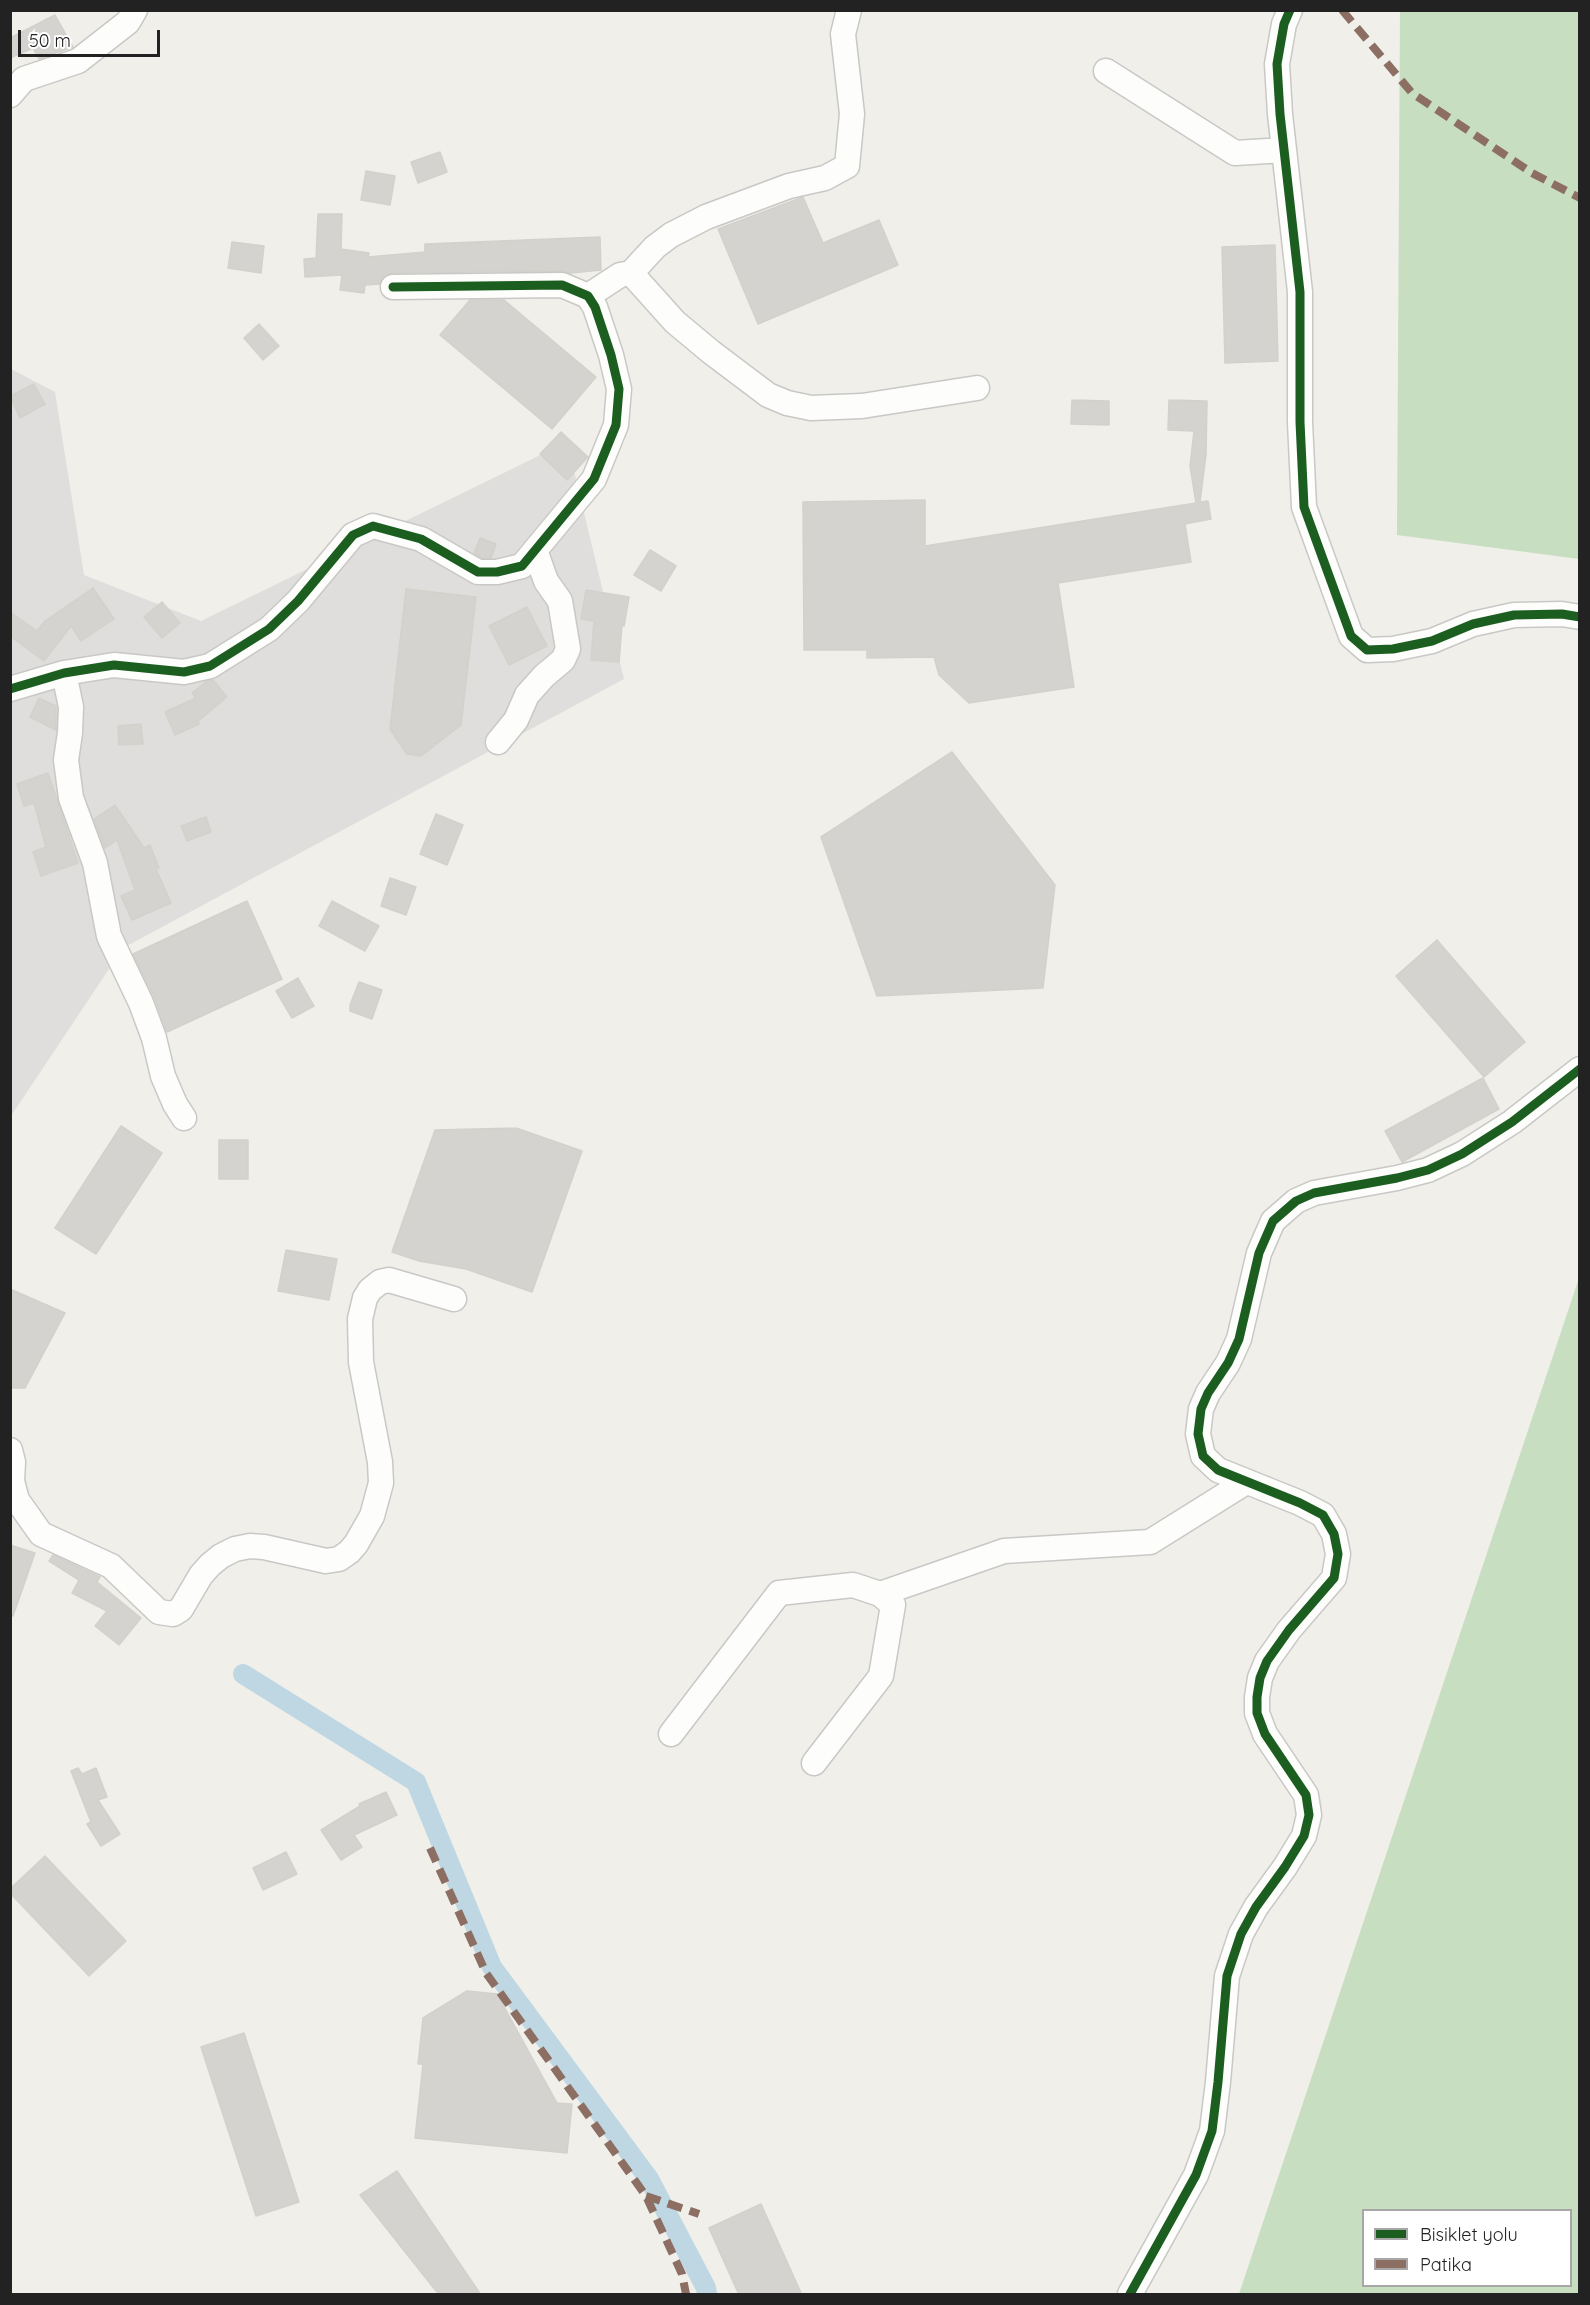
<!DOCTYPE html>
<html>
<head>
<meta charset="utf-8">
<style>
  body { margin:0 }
  #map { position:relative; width:1590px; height:2305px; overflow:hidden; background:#f0efea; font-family:Quicksand,sans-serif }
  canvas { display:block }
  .frame { position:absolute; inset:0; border:12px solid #222; pointer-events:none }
  .legend { position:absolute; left:1362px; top:2209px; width:210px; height:78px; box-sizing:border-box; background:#fff; border:2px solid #a7a7a7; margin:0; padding:8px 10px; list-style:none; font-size:18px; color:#222 }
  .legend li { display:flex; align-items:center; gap:12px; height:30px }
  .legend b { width:30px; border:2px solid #a7a7a7 }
  .scale { position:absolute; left:18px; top:30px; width:142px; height:27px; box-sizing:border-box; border:3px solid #222; border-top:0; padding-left:8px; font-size:18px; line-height:21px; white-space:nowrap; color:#222; -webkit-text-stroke:4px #fff; paint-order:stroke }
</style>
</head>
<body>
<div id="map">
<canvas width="1590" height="2305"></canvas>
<div class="frame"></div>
<ul class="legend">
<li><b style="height:8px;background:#1b5e20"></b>Bisiklet yolu</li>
<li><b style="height:8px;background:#8d6e63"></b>Patika</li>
</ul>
<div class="scale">50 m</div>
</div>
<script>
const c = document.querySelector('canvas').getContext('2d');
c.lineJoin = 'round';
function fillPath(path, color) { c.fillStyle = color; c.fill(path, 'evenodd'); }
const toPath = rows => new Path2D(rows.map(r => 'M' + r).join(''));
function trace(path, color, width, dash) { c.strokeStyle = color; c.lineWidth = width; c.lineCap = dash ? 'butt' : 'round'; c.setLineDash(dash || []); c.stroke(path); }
fillPath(toPath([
  [11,369,55,392,84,575,201,621,567,442,624,679,123,948,11,1116]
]), '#dfdedc');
fillPath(toPath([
  [1400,11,1579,11,1579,559,1397,535],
  [1579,1278,1579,2294,1239,2294],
  [1364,2210,1570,2210,1570,2286,1364,2286]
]), '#c7dec0');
trace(toPath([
  [243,1674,416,1782,492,1967,649,2179,706,2288,707,2294]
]), '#bed7e2', 20);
const building = toPath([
  [55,15,73,47,39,59,33,48,10,58,10,38,55,15],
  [440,152,447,172,418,183,411,162,440,152],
  [366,171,395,176,390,205,361,200,366,171],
  [803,197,823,243,879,220,898,265,758,324,718,229,803,197],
  [318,214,342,214,341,249,369,253,368,257,425,252,425,244,600,237,601,270,571,273,562,271,393,273,385,275,380,284,365,285,364,293,340,290,342,275,305,277,304,259,316,258,318,214],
  [232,242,264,246,261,273,228,268,232,242],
  [1275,245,1278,361,1225,363,1222,247,1275,245],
  [470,300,504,300,596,377,552,429,440,335,470,300],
  [259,324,279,346,263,360,244,338,259,324],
  [34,384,45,404,20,418,10,396,34,384],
  [1072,400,1109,401,1109,425,1071,424,1072,400],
  [1169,400,1207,401,1206,455,1200,502,1208,501,1211,519,1185,524,1191,562,1058,583,1074,687,969,703,939,675,934,657,867,658,867,650,804,650,803,502,925,500,925,546,1196,503,1190,466,1194,431,1168,430,1169,400],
  [561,432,588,457,567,480,540,454,561,432],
  [480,538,496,544,491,558,482,558,474,553,480,538],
  [650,550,676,566,661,591,634,575,650,550],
  [93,588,114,619,81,641,71,626,44,661,10,636,10,612,37,631,45,621,93,588],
  [406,589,476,597,461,725,421,756,407,754,390,729,406,589],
  [586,590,629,597,624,626,622,625,619,662,591,660,594,621,581,619,586,590],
  [162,602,180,623,162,638,144,617,162,602],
  [527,607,547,646,509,665,489,626,527,607],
  [213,680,227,697,198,721,199,724,175,735,165,712,196,698,192,693,207,681,213,680],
  [39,698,56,706,56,730,30,717,39,698],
  [141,724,143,744,119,745,118,726,141,724],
  [952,752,1055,885,1043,988,877,996,821,837,952,752],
  [48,773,78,863,41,876,33,852,46,847,34,803,24,806,17,784,48,773],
  [115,805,144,848,150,845,159,868,156,869,171,903,132,920,121,896,135,890,117,840,105,848,94,819,115,805],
  [436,814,463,825,447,865,420,854,436,814],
  [206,817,211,832,187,841,181,826,206,817],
  [390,878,416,887,406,915,381,906,390,878],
  [247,901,282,979,167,1032,154,997,133,954,247,901],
  [332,901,379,926,365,951,319,926,332,901],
  [1437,940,1525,1042,1484,1077,1396,976,1437,940],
  [298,978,314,1006,292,1018,276,991,298,978],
  [359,982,382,990,372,1019,350,1011,350,1005,359,982],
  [1483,1078,1499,1109,1402,1162,1385,1131,1483,1078],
  [121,1126,162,1153,96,1254,55,1228,121,1126],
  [516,1128,582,1151,532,1292,466,1269,419,1261,392,1252,435,1130,516,1128],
  [219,1140,248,1140,248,1179,219,1179,219,1140],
  [286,1250,337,1259,329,1300,278,1291,286,1250],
  [10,1289,65,1313,25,1388,10,1388,10,1289],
  [10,1545,35,1553,13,1616,10,1615,10,1545],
  [53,1555,100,1577,97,1582,141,1618,119,1645,95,1626,107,1611,72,1593,79,1580,49,1561,53,1555],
  [78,1768,82,1774,96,1768,107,1797,98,1800,120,1834,101,1846,87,1824,91,1822,71,1771,78,1768],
  [386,1792,397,1815,354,1835,362,1847,341,1860,321,1830,360,1806,359,1804,386,1792],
  [286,1852,297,1874,263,1890,253,1868,286,1852],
  [45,1856,126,1941,89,1976,10,1893,10,1889,45,1856],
  [467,1991,497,1994,557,2103,572,2104,567,2153,415,2138,423,2064,418,2064,423,2018,467,1991],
  [244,2033,299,2202,256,2216,201,2047,244,2033],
  [397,2171,481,2295,441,2295,436,2291,360,2195,397,2171],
  [761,2204,802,2295,739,2295,709,2228,761,2204]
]);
fillPath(building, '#d4d3cf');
trace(building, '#d3d1cb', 1.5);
const minor = toPath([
  [1290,10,1284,24,1277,64,1280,114,1300,292,1300,422,1304,507,1351,636,1367,650,1393,649,1432,641,1473,624,1514,615,1562,614,1580,617],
  [1106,71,1235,153,1284,150],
  [10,95,24,79,78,61,128,22,135,10],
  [631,273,675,322,711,352,768,395,787,403,811,408,862,406,977,388],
  [588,296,620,275,631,273,655,247,671,235,706,217,789,186,825,178,847,166,852,114,843,34,849,10],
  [64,673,71,707,70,733,66,760,71,798,95,863,109,936,141,1003,154,1038,163,1076,175,1104,184,1118],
  [10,689,64,673,114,665,184,672,210,666,269,629,298,601,353,535,373,526,421,539,478,572,497,572,522,566,594,479,616,425,619,389,611,355,595,307,588,296,562,285,393,287],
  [498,742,516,720,527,695,544,676,563,660,568,649,560,601,546,581,535,550],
  [10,1450,13,1462,12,1481,17,1500,41,1534,111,1566,159,1612,173,1614,181,1609,201,1575,210,1565,221,1556,235,1549,250,1546,264,1547,326,1561,339,1559,349,1552,356,1544,372,1516,381,1483,380,1462,361,1362,360,1319,365,1298,370,1290,380,1282,389,1280,454,1299],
  [880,1594,1004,1551,1150,1542,1246,1482],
  [671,1734,779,1593,853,1585,880,1594,893,1605,881,1676,814,1763],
  [1130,2294,1196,2175,1212,2131,1218,2082,1227,1976,1241,1934,1256,1907,1285,1867,1304,1836,1309,1815,1306,1795,1265,1734,1257,1713,1257,1697,1260,1678,1267,1661,1289,1630,1334,1578,1338,1554,1334,1534,1323,1515,1300,1503,1218,1470,1203,1456,1198,1434,1201,1409,1208,1393,1228,1363,1239,1339,1259,1253,1273,1221,1296,1201,1314,1193,1397,1178,1428,1170,1462,1154,1512,1122,1580,1069]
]);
trace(minor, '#c9c8c6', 27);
trace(minor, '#fdfdfc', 24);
trace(toPath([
  [1342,10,1412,93,1532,173,1580,198],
  [430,1848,486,1973,646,2196,682,2274,686,2294],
  [646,2196,699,2214]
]), '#8d6e63', 8, [15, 8]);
trace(toPath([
  [1290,10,1284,24,1277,64,1280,114,1300,292,1300,422,1304,507,1351,636,1367,650,1393,649,1432,641,1473,624,1514,615,1562,614,1580,617],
  [10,689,64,673,114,665,184,672,210,666,269,629,298,601,353,535,373,526,421,539,478,572,497,572,522,566,594,479,616,425,619,389,611,355,595,307,588,296,562,285,393,287],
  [1130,2294,1196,2175,1212,2131,1218,2082,1227,1976,1241,1934,1256,1907,1285,1867,1304,1836,1309,1815,1306,1795,1265,1734,1257,1713,1257,1697,1260,1678,1267,1661,1289,1630,1334,1578,1338,1554,1334,1534,1323,1515,1300,1503,1218,1470,1203,1456,1198,1434,1201,1409,1208,1393,1228,1363,1239,1339,1259,1253,1273,1221,1296,1201,1314,1193,1397,1178,1428,1170,1462,1154,1512,1122,1580,1069]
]), '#1b5e20', 9);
</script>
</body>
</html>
